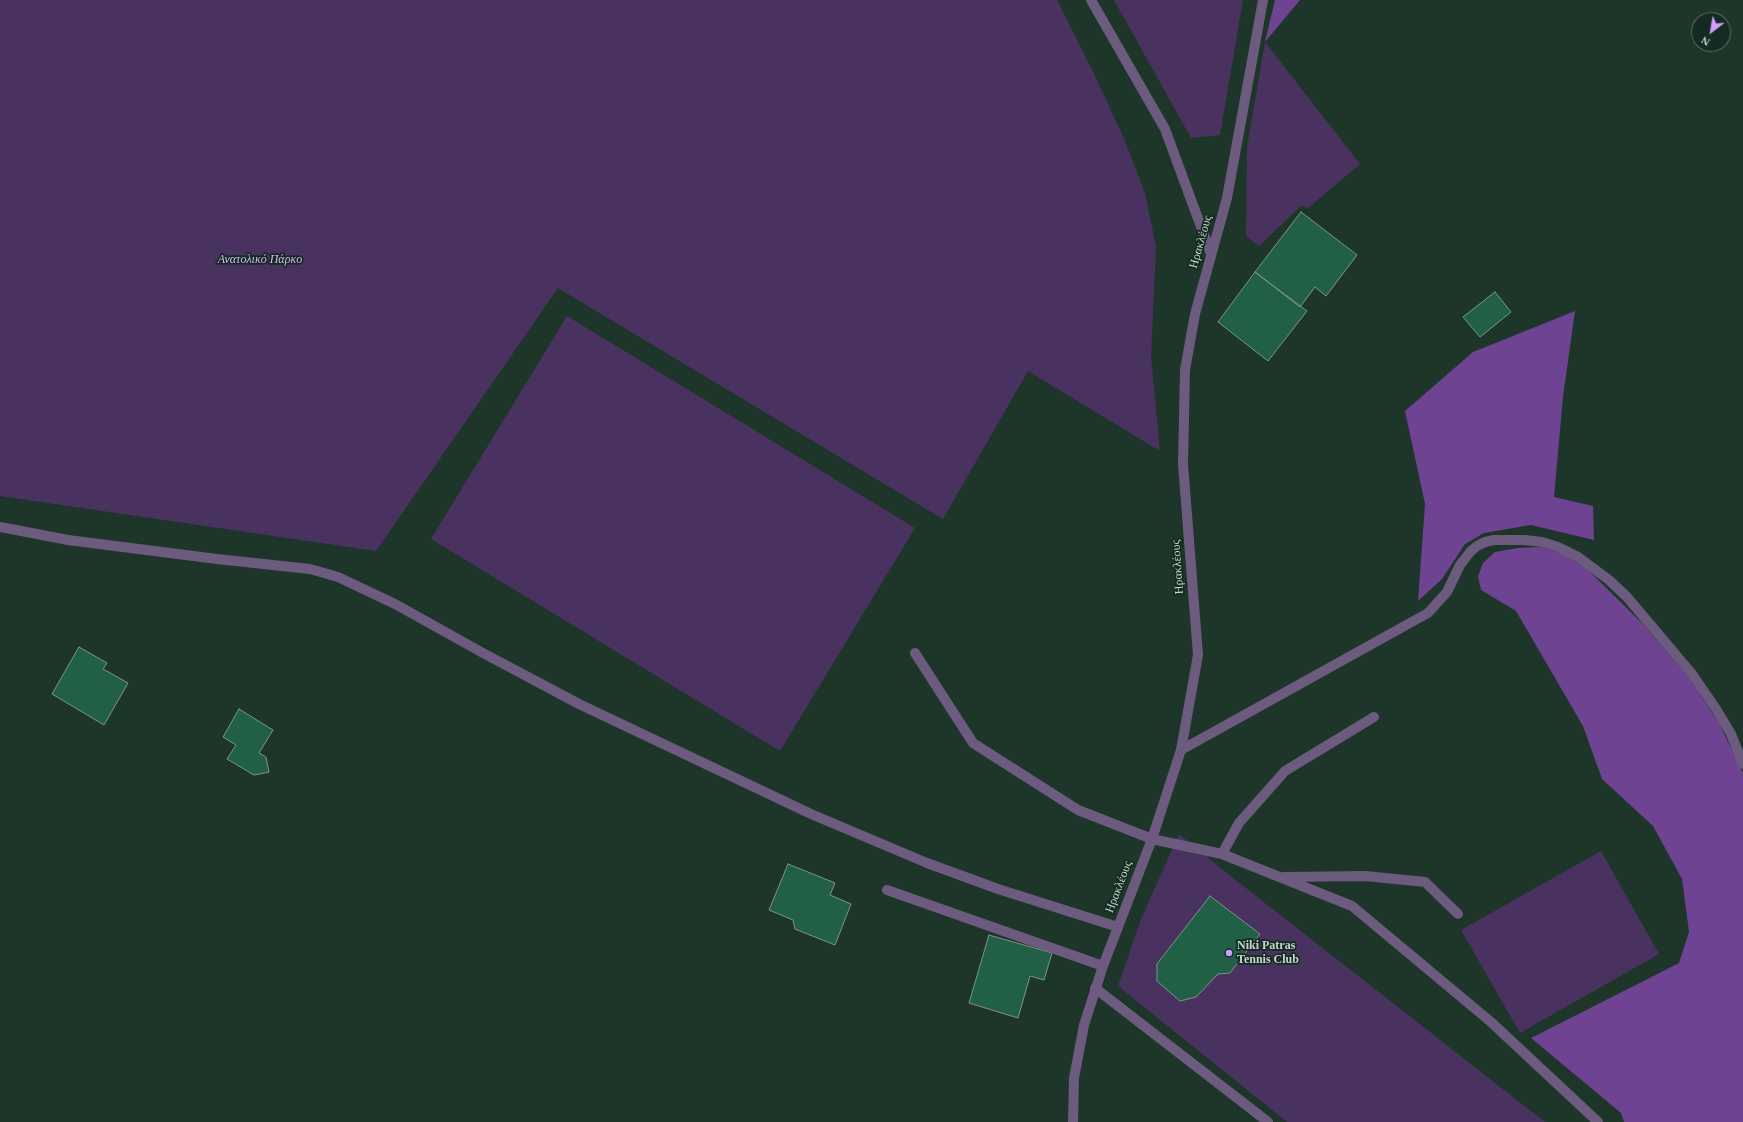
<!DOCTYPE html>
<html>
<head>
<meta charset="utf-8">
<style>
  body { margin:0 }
  #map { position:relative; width:1743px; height:1122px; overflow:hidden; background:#1e352a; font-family:Georgia,serif }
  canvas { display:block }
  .north { position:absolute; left:1691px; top:12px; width:40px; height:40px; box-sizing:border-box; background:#142b21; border:1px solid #5c7067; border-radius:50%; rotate:211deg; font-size:11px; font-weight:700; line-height:16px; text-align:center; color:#c9d7d0 }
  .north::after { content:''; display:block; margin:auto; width:14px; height:18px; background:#cf9dff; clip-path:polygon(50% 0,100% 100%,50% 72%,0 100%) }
</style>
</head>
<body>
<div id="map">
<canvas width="1743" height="1122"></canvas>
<div class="north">N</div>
</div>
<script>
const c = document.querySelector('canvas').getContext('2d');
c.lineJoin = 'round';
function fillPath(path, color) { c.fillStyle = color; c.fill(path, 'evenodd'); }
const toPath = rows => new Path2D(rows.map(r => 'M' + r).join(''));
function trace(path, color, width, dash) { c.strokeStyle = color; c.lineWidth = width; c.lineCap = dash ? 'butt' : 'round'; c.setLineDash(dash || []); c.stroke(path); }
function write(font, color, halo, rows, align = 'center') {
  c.font = font + ' Georgia,serif'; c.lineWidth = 3.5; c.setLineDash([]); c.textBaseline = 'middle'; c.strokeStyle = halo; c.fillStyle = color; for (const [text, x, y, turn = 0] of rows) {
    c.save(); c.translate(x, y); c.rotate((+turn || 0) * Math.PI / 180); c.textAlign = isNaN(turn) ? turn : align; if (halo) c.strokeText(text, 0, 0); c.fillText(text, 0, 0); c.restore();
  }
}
fillPath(toPath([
  [0,0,1057,0,1095,76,1125,141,1145,193,1156,247,1151,357,1160,451,1028,371,943,519,558,288,376,551,0,496],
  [1114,0,1243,0,1220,135,1191,138],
  [1265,42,1360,164,1308,208,1301,206,1259,246,1246,236,1247,147],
  [567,316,915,528,780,751,431,539],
  [1179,834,1233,878,1545,1122,1287,1122,1118,986,1141,919],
  [1601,851,1659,954,1520,1033,1461,930]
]), '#4a3260');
fillPath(toPath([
  [1275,0,1300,0,1265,42],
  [1575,311,1563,397,1554,497,1593,506,1594,540,1531,525,1484,533,1465,544,1442,579,1418,601,1425,504,1405,411,1473,352],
  [1541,547,1563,554,1587,569,1642,623,1689,678,1720,725,1743,773,1743,1122,1624,1122,1621,1113,1531,1038,1679,963,1689,932,1682,879,1653,826,1602,779,1583,726,1516,611,1481,590,1478,576,1483,563,1495,552,1518,548]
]), '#6d4392');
const building = toPath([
  [1301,212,1357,255,1326,296,1315,287,1300,307,1255,272,1301,212],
  [1255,272,1307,311,1268,361,1218,322,1255,272],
  [1495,292,1511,312,1480,337,1463,317,1495,292],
  [79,647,107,663,103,669,128,683,104,725,52,694,79,647],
  [239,709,273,730,259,753,266,757,269,772,254,775,227,759,236,745,223,737,239,709],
  [788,864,835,883,830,895,851,904,835,945,795,929,793,920,769,910,788,864],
  [1210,896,1260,934,1230,973,1218,974,1196,997,1180,1001,1157,981,1157,964,1210,896],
  [989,935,1052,953,1044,980,1030,976,1018,1018,969,1003,989,935]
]);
fillPath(building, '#216047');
trace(building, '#7c9689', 1);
trace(toPath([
  [1091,0,1165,129,1211,254],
  [0,527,68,540],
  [915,653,973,743,1078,810,1152,839,1222,854,1352,906,1491,1022,1598,1122],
  [1222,854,1239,823,1285,771,1374,717],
  [1284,877,1365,876,1425,882,1458,914],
  [887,890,1103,966]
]), '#6c5b7e', 10);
trace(toPath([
  [68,540,217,559,310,569,338,577,395,604,483,653,579,704,811,814,927,863,998,889,1118,927],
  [1181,750,1428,613,1447,592,1460,565,1471,551,1477,546,1485,542,1494,540,1525,540,1542,542,1558,547,1578,557,1609,580,1627,597,1692,674,1716,709,1731,734,1743,764],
  [1095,988,1268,1122]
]), '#6c5b7e', 10);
trace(toPath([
  [1073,1122,1074,1078,1084,1025,1103,966,1152,839,1181,750,1198,655,1183,464,1185,370,1195,314,1227,198,1263,0]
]), '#6c5b7e', 10);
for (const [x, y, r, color] of [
  [1229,953,4,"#cf9dff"]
]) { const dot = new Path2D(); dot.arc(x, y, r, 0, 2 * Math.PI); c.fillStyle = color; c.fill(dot); trace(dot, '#142b21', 1.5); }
write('12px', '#c9d7d0', '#142b21', [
  ["Ηρακλέους",1201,242,-74],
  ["Ηρακλέους",1178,567,-94],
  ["Ηρακλέους",1119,887,-69]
]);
write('italic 12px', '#d5b5f6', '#142b21', [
  ["Ανατολικό Πάρκο",260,260]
]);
write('bold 12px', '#c9d7d0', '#142b21', [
  ["Niki Patras",1237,946],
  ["Tennis Club",1237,960]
], 'left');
</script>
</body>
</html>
